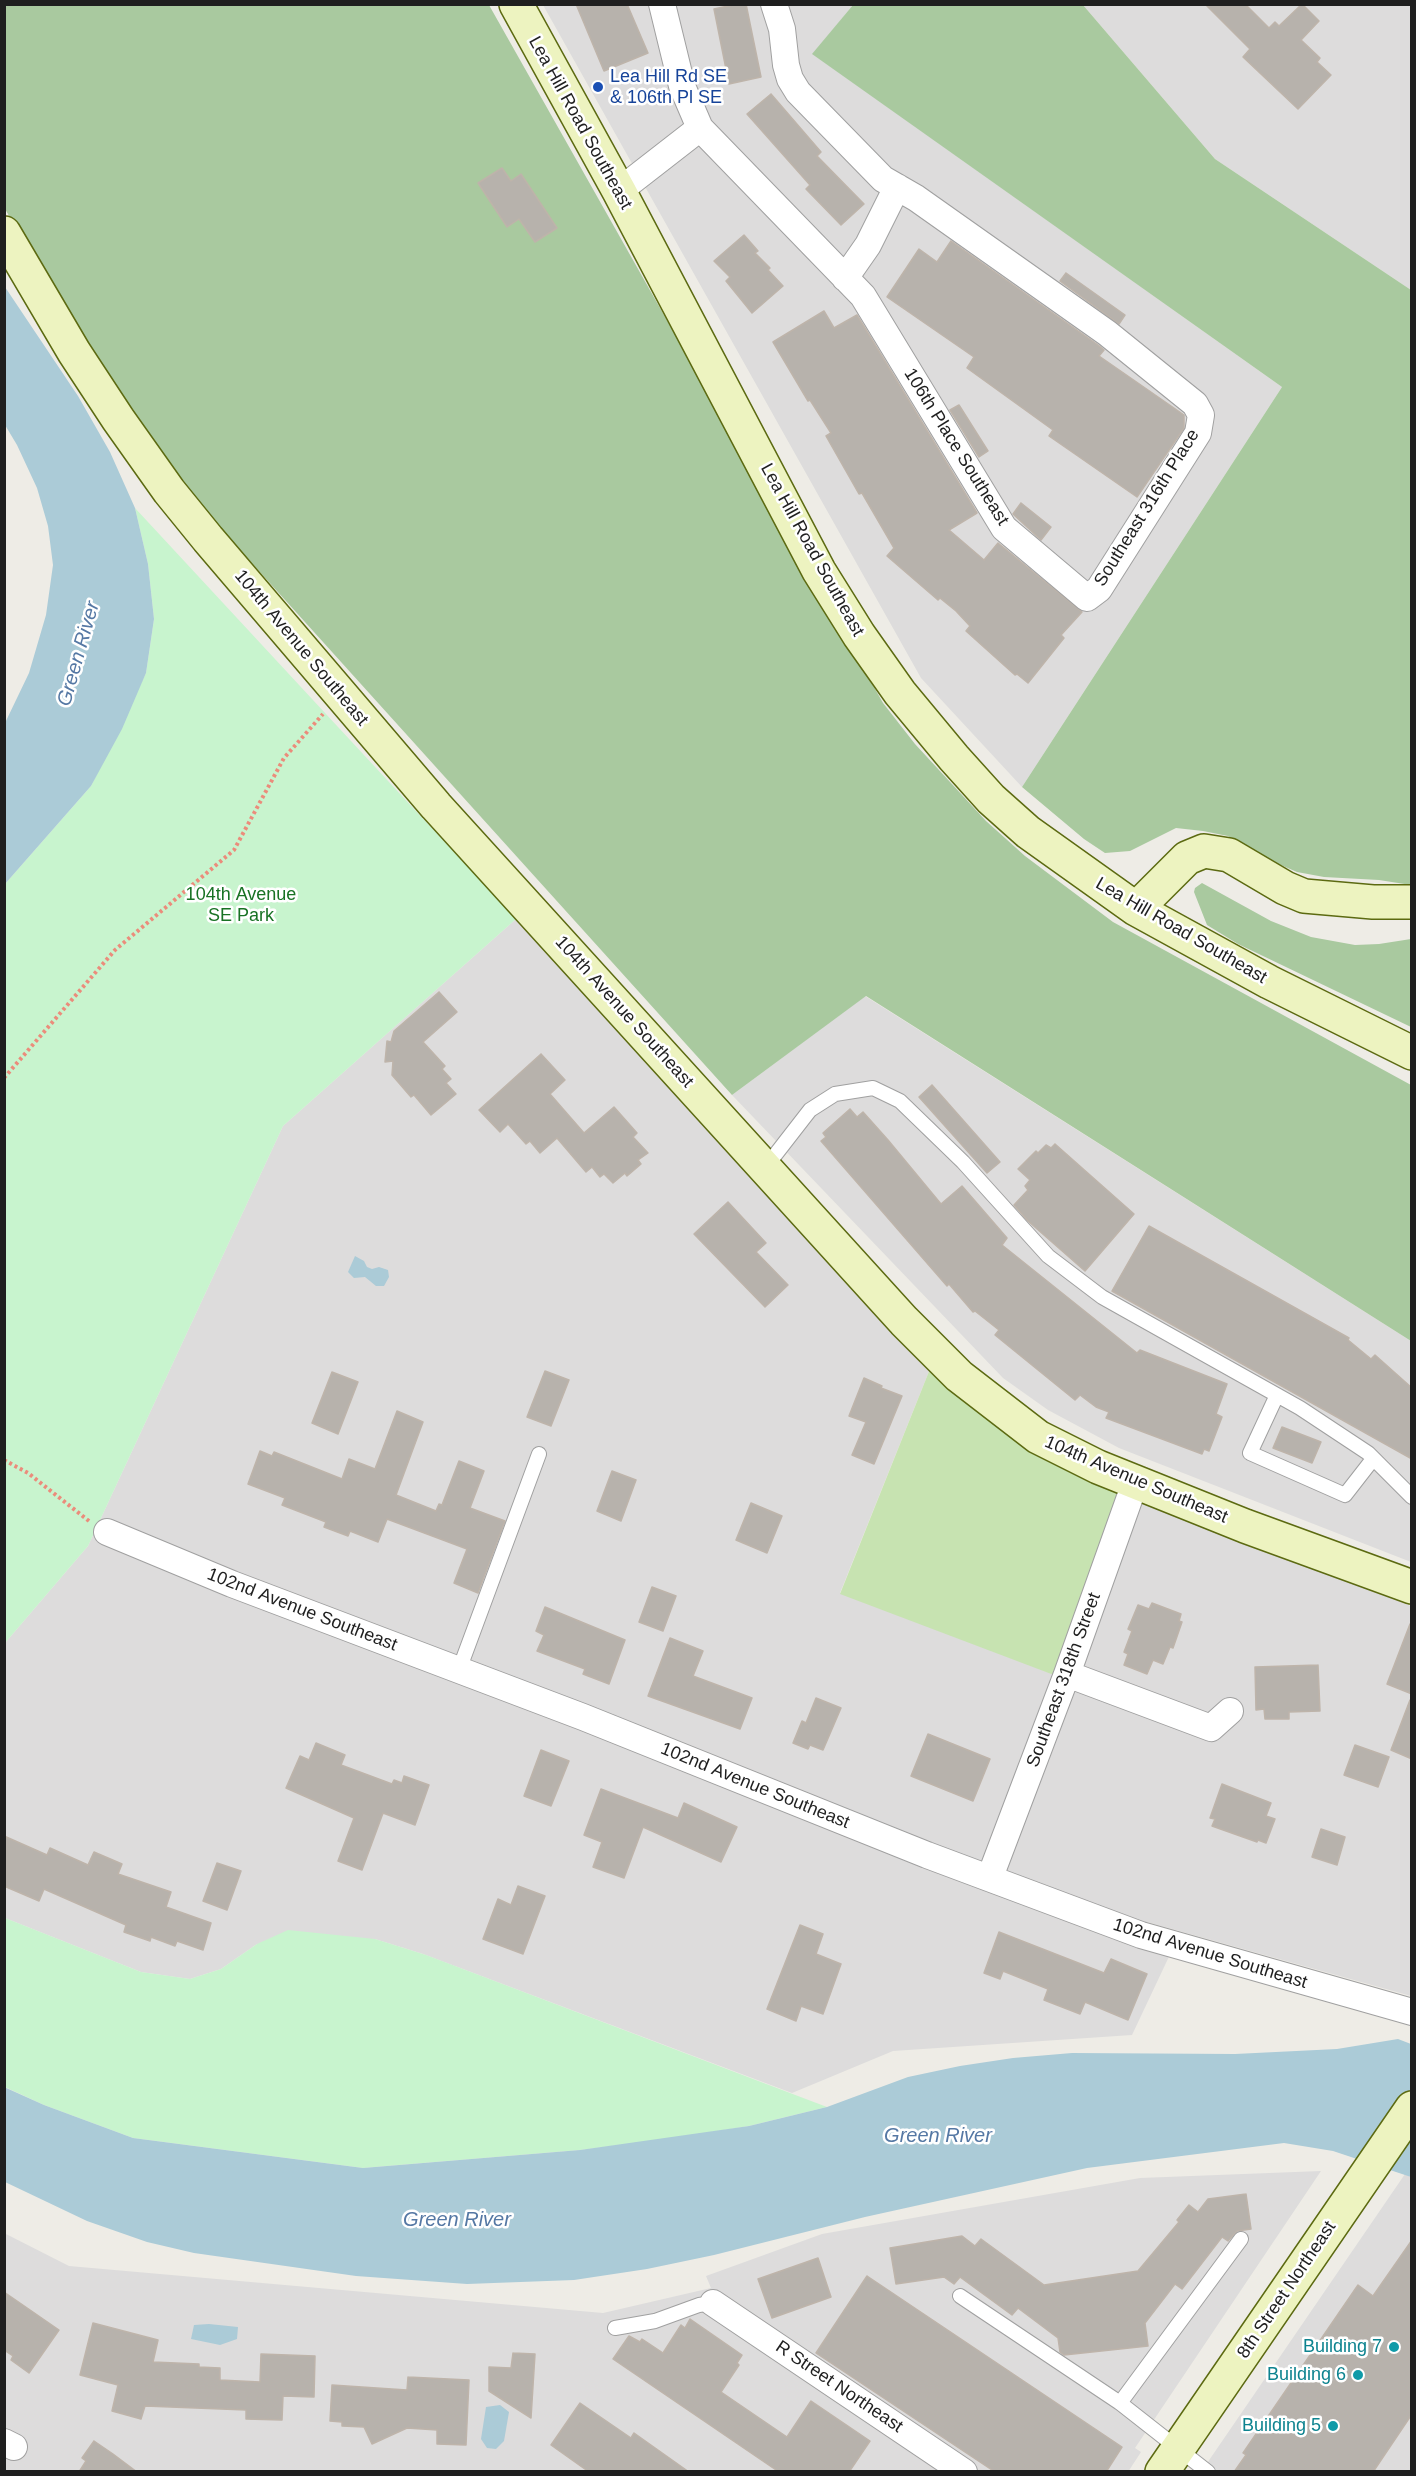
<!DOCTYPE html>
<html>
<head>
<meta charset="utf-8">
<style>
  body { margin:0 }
  #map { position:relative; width:1416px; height:2476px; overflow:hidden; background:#eeece6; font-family:Helvetica,sans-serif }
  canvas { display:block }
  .frame { position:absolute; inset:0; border:6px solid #1f1f1f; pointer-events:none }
</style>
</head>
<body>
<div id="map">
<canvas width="1416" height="2476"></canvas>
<div class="frame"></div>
</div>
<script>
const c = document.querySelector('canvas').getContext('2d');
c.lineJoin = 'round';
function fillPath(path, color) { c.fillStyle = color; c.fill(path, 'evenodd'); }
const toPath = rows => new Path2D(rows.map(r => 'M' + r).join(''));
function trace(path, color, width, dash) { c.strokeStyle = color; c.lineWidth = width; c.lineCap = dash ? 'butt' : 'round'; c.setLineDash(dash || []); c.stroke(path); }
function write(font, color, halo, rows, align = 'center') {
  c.font = font + ' Helvetica,sans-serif'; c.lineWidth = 5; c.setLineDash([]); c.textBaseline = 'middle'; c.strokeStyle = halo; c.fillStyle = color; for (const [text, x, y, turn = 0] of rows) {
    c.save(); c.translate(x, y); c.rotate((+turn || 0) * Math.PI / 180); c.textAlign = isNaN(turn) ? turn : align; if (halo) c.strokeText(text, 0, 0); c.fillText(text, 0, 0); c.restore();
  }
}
fillPath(toPath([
  [543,5,853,5,813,54,1282,387,1022,787,921,678],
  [1083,5,1411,5,1411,290,1215,159],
  [516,919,930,1369,840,1593,1119,1493,1411,1606,1411,1996,1147,1922,1141,1935,1174,1946,1132,2035,893,2051,792,2093,423,1954,375,1939,257,1944,221,1969,190,1979,141,1972,5,1918,5,1643,88,1546,283,1126],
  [865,996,1411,1341,1411,1562,1119,1448,1048,1410,1003,1378,732,1095],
  [1321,2171,1135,2448,1141,2452,1128,2472,5,2471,4,2233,69,2266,603,2313,711,2288,706,2276,822,2234,1140,2178],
  [1405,2174,1411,2177,1411,2471,1201,2472]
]), '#dddcdc');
fillPath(toPath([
  [930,1369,1119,1493,1054,1675,840,1594]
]), '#c7e3b1');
fillPath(toPath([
  [4,5,489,5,883,703,915,744,986,821,1025,856,1113,922,1411,1085,1411,1341,866,996,732,1095,165,467,142,439,5,209],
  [853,5,1083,5,1215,159,1411,290,1411,885,1379,880,1324,877,1297,872,1274,862,1228,836,1203,831,1176,828,1130,851,1105,853,1084,839,1022,787,1282,387,812,54],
  [1202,883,1271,921,1311,937,1355,945,1379,944,1411,939,1411,1027,1238,944,1207,925,1194,892,1195,888]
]), '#a9c99f');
fillPath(toPath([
  [135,508,516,919,283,1126,88,1546,5,1643,5,884,91,786,146,673,154,619,148,564],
  [5,1918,141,1972,190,1979,221,1969,257,1944,288,1930,375,1939,426,1955,827,2107,749,2126,667,2139,580,2150,363,2168,133,2138,44,2105,5,2087]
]), '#c8f4ce');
fillPath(toPath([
  [5,287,78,396,110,452,135,508,148,564,154,619,146,673,122,729,91,786,5,884,5,723,29,673,46,615,53,565,48,526,37,488,17,445,5,425],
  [355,1256,364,1261,367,1267,372,1269,379,1267,388,1270,389,1277,384,1286,376,1286,365,1277,354,1278,348,1272],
  [1398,2039,1411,2044,1411,2177,1333,2151,1284,2143,1087,2168,865,2217,714,2255,647,2269,574,2280,467,2284,356,2276,194,2253,147,2242,87,2221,5,2182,4,2087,44,2105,133,2138,363,2168,580,2150,749,2126,827,2107,908,2077,960,2066,1013,2058,1072,2053,1235,2054,1337,2049],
  [209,2324,238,2327,237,2339,220,2345,191,2339,194,2325],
  [500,2405,509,2412,504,2441,496,2449,487,2448,481,2439,486,2407]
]), '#abcbd7');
const building = toPath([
  [576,4,627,4,648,53,604,71,576,4],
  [737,4,746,4,761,77,729,84,714,9,737,4],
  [1205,4,1245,4,1269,28,1275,22,1279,26,1302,4,1319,21,1301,40,1320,58,1317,62,1331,75,1298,109,1243,57,1250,49,1205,4],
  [771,94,821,152,817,156,864,204,841,225,806,189,810,185,747,114,771,94],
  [502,168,511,181,521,174,557,228,535,242,519,219,507,227,478,183,502,168],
  [744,235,758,251,755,253,770,268,768,270,783,286,752,313,726,281,730,277,714,261,744,235],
  [951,241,1098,345,1104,350,1099,356,1184,415,1184,428,1137,497,1049,436,1053,430,967,368,974,357,887,297,919,249,937,262,951,241],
  [1066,273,1125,315,1119,324,1060,281,1066,273],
  [824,311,834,328,857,315,977,513,949,530,984,560,998,543,1082,612,1061,635,1064,638,1028,683,1017,674,1015,675,966,631,970,626,956,611,940,598,938,600,887,556,894,548,862,493,859,494,826,436,831,433,810,400,808,401,773,342,824,311],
  [959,405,988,451,979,457,950,410,959,405],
  [1021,503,1051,527,1041,540,1013,514,1021,503],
  [439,992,457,1012,423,1042,445,1066,442,1069,451,1079,446,1083,456,1094,431,1115,414,1095,411,1097,392,1075,393,1061,385,1062,387,1041,391,1042,394,1031,439,992],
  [541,1054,565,1080,550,1094,584,1133,614,1107,637,1133,633,1137,648,1153,638,1160,641,1164,627,1176,625,1173,613,1183,604,1174,600,1177,592,1167,586,1172,557,1138,540,1153,530,1141,526,1144,508,1124,500,1132,479,1110,541,1054],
  [932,1085,1000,1162,987,1173,919,1097,932,1085],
  [850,1109,857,1117,863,1112,888,1140,941,1204,962,1186,1007,1238,1002,1245,1137,1353,1140,1350,1227,1384,1216,1414,1222,1417,1209,1451,1204,1449,1202,1454,1106,1418,1109,1412,1096,1407,1080,1395,1075,1400,995,1335,999,1330,975,1311,973,1312,949,1284,947,1286,821,1141,826,1137,823,1133,850,1109],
  [1055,1144,1134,1214,1085,1271,1028,1221,1014,1205,1028,1190,1025,1186,1030,1180,1018,1169,1036,1151,1038,1153,1046,1145,1051,1148,1055,1144],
  [728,1202,766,1243,756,1252,788,1285,765,1307,694,1234,728,1202],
  [1149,1226,1349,1338,1348,1340,1371,1359,1375,1355,1412,1388,1412,1459,1112,1291,1149,1226],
  [545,1371,569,1380,551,1426,527,1417,545,1371],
  [332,1372,358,1382,338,1434,312,1423,332,1372],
  [864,1378,882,1386,881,1388,902,1396,874,1464,852,1455,866,1422,849,1416,864,1378],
  [397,1411,423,1422,396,1495,436,1511,439,1504,442,1505,459,1461,484,1471,470,1508,505,1521,478,1593,454,1583,467,1549,387,1519,378,1542,350,1531,348,1536,324,1527,326,1522,282,1505,285,1498,248,1484,260,1451,272,1456,274,1452,342,1479,349,1459,375,1469,397,1411],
  [1282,1427,1321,1442,1312,1463,1273,1448,1282,1427],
  [612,1471,636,1480,621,1521,597,1511,612,1471],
  [751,1503,782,1516,767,1553,736,1540,751,1503],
  [652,1587,676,1596,663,1631,639,1622,652,1587],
  [1152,1603,1181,1614,1179,1621,1182,1622,1173,1648,1170,1647,1163,1664,1153,1660,1147,1674,1124,1665,1128,1654,1124,1652,1132,1631,1128,1629,1138,1605,1149,1609,1152,1603],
  [545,1607,625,1640,609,1684,583,1674,585,1669,537,1651,544,1635,536,1631,545,1607],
  [1410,1624,1412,1624,1412,1694,1387,1684,1410,1624],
  [670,1638,703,1651,693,1676,752,1698,740,1729,648,1696,670,1638],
  [1318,1665,1320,1711,1289,1712,1289,1719,1265,1719,1264,1709,1256,1710,1255,1667,1318,1665],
  [816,1698,841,1708,823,1750,810,1745,808,1749,793,1743,802,1721,806,1723,816,1698],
  [1410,1700,1412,1701,1412,1759,1391,1750,1410,1700],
  [928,1734,990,1759,973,1801,911,1776,928,1734],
  [316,1743,345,1755,341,1765,392,1784,394,1780,402,1783,404,1776,429,1785,415,1825,383,1813,362,1870,338,1861,354,1818,286,1788,300,1756,309,1760,316,1743],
  [1355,1745,1389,1757,1378,1787,1344,1775,1355,1745],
  [541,1750,569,1761,551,1806,524,1796,541,1750],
  [1222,1784,1271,1803,1266,1816,1275,1819,1266,1843,1258,1840,1257,1842,1212,1826,1215,1819,1210,1818,1222,1784],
  [601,1789,678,1818,684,1803,737,1827,721,1862,643,1827,624,1878,593,1867,602,1842,584,1835,601,1789],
  [1321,1829,1345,1837,1337,1865,1312,1857,1321,1829],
  [4,1836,47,1855,50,1848,88,1865,94,1852,122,1864,118,1874,171,1892,166,1907,211,1923,203,1950,177,1941,175,1946,151,1937,150,1941,124,1932,126,1925,44,1889,39,1901,4,1886,4,1836],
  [217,1863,241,1871,227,1910,203,1901,217,1863],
  [518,1886,545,1896,523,1954,483,1939,498,1899,511,1905,518,1886],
  [800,1925,823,1934,816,1954,841,1964,823,2014,801,2006,796,2021,767,2009,800,1925],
  [999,1932,1104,1973,1111,1959,1147,1974,1128,2020,1085,2002,1080,2014,1044,2000,1048,1989,1003,1971,1000,1979,984,1973,999,1932],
  [1246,2194,1251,2229,1237,2231,1228,2241,1222,2237,1182,2289,1175,2284,1145,2323,1148,2346,1064,2355,1060,2352,1058,2338,1018,2308,1012,2315,960,2277,954,2284,944,2277,896,2284,890,2248,962,2236,975,2246,981,2239,1044,2285,1138,2271,1179,2222,1177,2220,1189,2205,1198,2212,1208,2199,1246,2194],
  [1412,2240,1412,2414,1373,2472,1234,2472,1246,2455,1243,2453,1358,2285,1373,2296,1412,2240],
  [818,2258,831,2297,772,2318,758,2279,818,2258],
  [867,2276,1122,2447,1106,2472,995,2472,816,2353,867,2276],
  [4,2292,59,2330,29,2373,11,2360,13,2356,4,2350,4,2292],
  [690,2319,742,2355,737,2363,739,2365,721,2392,787,2437,811,2401,870,2441,849,2472,779,2472,613,2359,629,2336,640,2342,642,2339,663,2353,681,2325,685,2328,690,2319],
  [93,2323,158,2340,153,2362,199,2364,199,2367,220,2368,220,2380,260,2382,261,2354,315,2356,314,2397,283,2396,282,2420,246,2419,246,2410,145,2406,141,2419,112,2411,118,2385,80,2375,93,2323],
  [513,2353,535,2354,531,2418,489,2391,489,2367,511,2368,513,2353],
  [408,2377,469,2380,466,2445,437,2444,437,2430,407,2428,372,2444,364,2427,342,2426,342,2422,330,2421,332,2385,407,2390,408,2377],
  [580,2403,631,2438,634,2433,689,2472,589,2472,551,2445,580,2403],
  [94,2441,113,2454,137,2472,79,2472,86,2461,82,2458,94,2441]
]);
fillPath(building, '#b7b2ac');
trace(building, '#beb4aa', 1.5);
const lane = toPath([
  [765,1168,810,1110,835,1094,873,1088,900,1101,963,1162,1048,1256,1102,1297,1300,1408,1368,1453,1412,1497],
  [1277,1395,1250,1453,1345,1495,1373,1459],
  [459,1670,539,1454],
  [960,2296,1120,2403,1208,2472],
  [615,2328,655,2321,699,2305,713,2303],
  [1120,2403,1241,2239]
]);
const street = toPath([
  [662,4,682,86,700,128,863,296,1004,528,1087,598,1099,589,1198,433,1201,415,1195,404,1107,333,916,198,883,179,798,92,790,79,786,65,782,29,774,4],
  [619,191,700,128],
  [845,278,868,245,897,187],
  [107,1532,232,1584,583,1717,927,1855,1141,1935,1412,2012],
  [1067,1674,1211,1728,1230,1711],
  [990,1877,1067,1674,1135,1483],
  [713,2303,964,2472],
  [4,2442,14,2447]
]);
const secondary = toPath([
  [516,4,619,191,819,571,859,635,900,693,954,758,991,799,1028,832,1136,909,1269,982,1412,1053],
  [4,233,74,352,118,419,169,491,208,539,436,806,904,1321,959,1376,1038,1437,1098,1467,1245,1526,1412,1587],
  [1136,909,1187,858,1204,851,1229,855,1285,888,1304,896,1373,902,1412,902],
  [1162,2472,1412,2108]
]);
trace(lane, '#a0a0a0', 16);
trace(street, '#a0a0a0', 28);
trace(secondary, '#5c6a11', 36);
trace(toPath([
  [4,1078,115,950,234,850,284,758,323,714],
  [4,1460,28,1473,89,1521]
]), '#eb8c7b', 4, [3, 3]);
trace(lane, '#fff', 14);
trace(street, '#fff', 26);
trace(secondary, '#edf3c0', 33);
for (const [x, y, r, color] of [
  [598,87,6,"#1a4fb4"],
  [1394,2347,6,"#0f9aa8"],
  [1358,2375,6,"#0f9aa8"],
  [1333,2426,6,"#0f9aa8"]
]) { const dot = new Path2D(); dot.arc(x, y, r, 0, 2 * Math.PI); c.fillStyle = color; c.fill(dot); trace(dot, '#fff', 2); }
write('18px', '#164399', '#fff', [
  ["Lea Hill Rd SE",610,77],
  ["& 106th Pl SE",610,98]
], 'left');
write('18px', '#1f1f1f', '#fff', [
  ["Lea Hill Road Southeast",580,123,61],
  ["106th Place Southeast",956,447,58],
  ["Southeast 316th Place",1147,508,-58],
  ["Lea Hill Road Southeast",812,550,61],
  ["104th Avenue Southeast",301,648,50],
  ["Lea Hill Road Southeast",1181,931,30],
  ["104th Avenue Southeast",624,1012,48],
  ["104th Avenue Southeast",1136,1480,23],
  ["102nd Avenue Southeast",302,1610,21],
  ["Southeast 318th Street",1064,1680,-70],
  ["102nd Avenue Southeast",755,1786,22],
  ["102nd Avenue Southeast",1210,1954,17],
  ["8th Street Northeast",1287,2290,-56],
  ["R Street Northeast",839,2387,34]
]);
write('18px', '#187224', '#fff', [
  ["104th Avenue",241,895],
  ["SE Park",241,916]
]);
write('18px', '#0d838f', '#fff', [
  ["Building 7",1382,2347],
  ["Building 6",1346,2375],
  ["Building 5",1321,2426]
], 'right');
write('italic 20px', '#5578a4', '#fff', [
  ["Green River",79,654,-74],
  ["Green River",938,2136],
  ["Green River",457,2220]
]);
</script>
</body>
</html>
